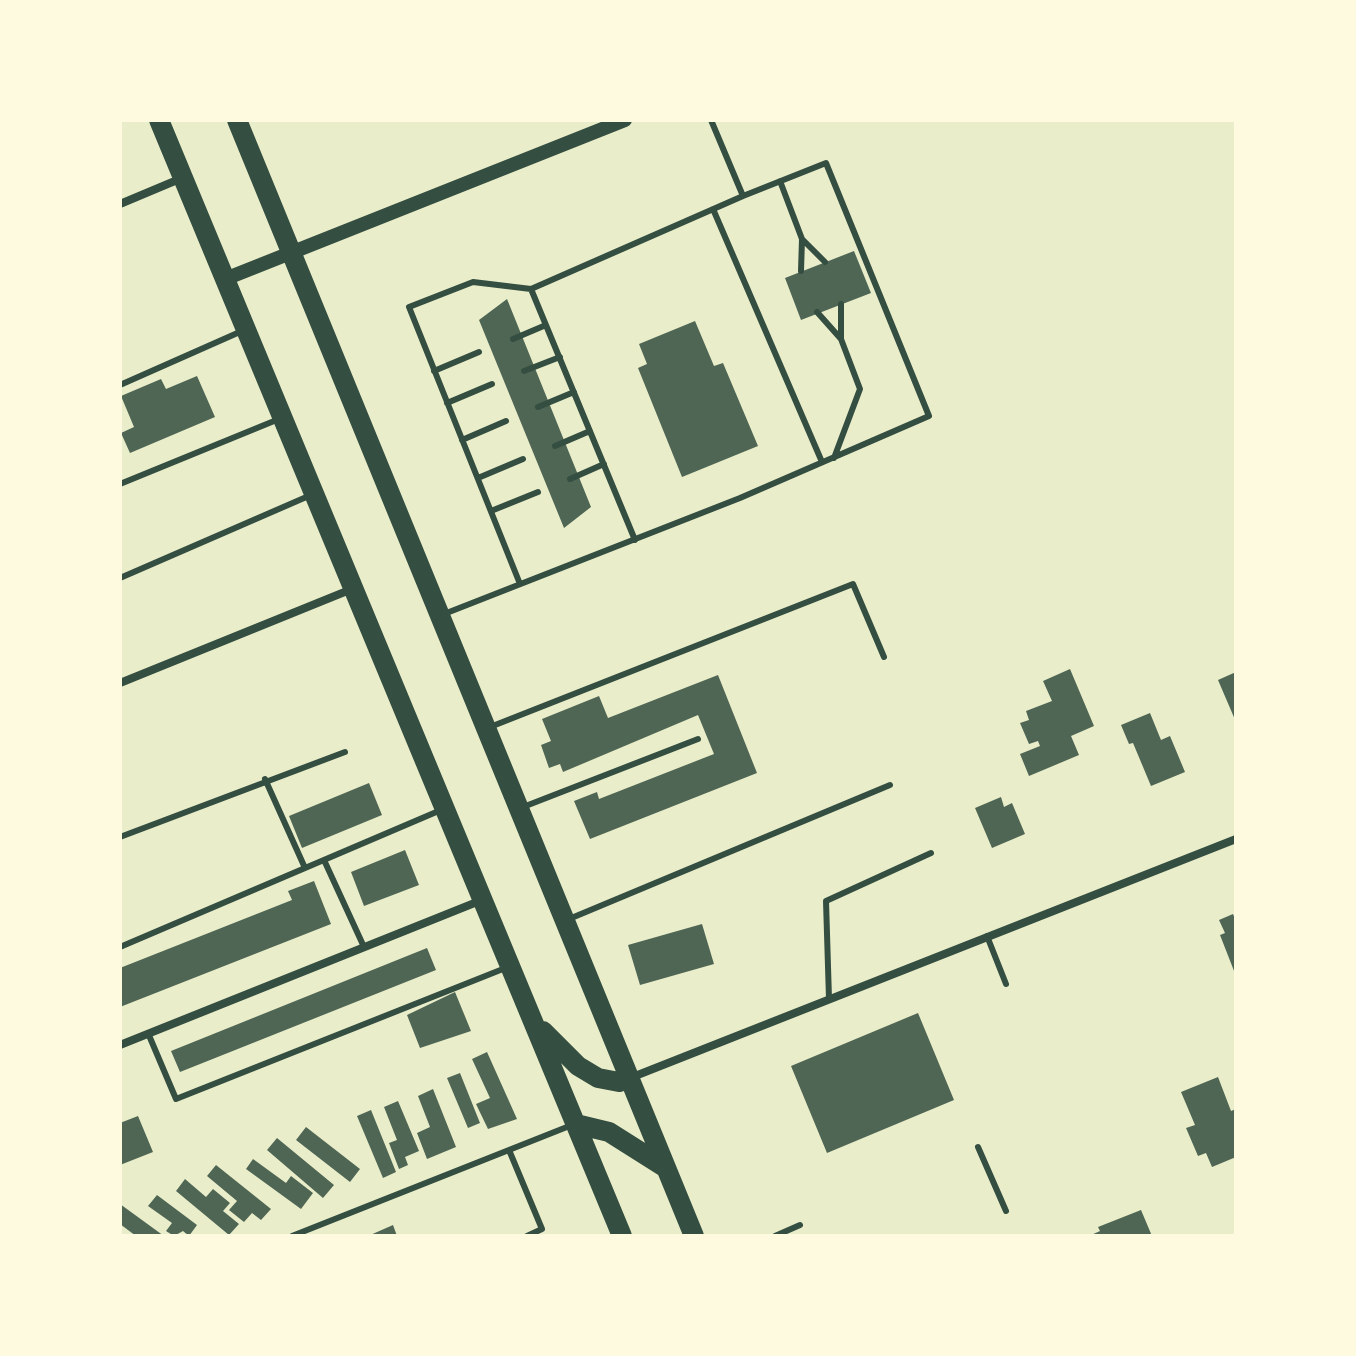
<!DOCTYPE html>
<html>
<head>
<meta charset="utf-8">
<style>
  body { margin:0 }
  #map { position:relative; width:1356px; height:1356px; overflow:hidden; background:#e9edc9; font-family:"Work Sans",sans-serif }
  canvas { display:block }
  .frame { position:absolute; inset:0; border:122px solid #fefae0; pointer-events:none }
</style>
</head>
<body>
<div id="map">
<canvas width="1356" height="1356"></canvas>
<div class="frame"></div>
</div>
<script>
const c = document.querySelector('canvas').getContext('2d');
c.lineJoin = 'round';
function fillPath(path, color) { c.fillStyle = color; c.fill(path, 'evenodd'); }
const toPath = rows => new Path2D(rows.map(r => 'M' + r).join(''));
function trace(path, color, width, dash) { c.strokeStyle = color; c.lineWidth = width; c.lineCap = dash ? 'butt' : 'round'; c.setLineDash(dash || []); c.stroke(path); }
fillPath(toPath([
  [854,251,871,293,801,320,785,278],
  [507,299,591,507,564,528,479,320],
  [695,321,714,366,723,363,758,446,682,477,638,368,647,364,639,344],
  [197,376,215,417,130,453,121,433,134,427,121,396,161,379,166,389],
  [1070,669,1094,726,1071,736,1079,755,1029,776,1020,754,1040,746,1038,741,1029,744,1020,723,1029,720,1026,711,1052,701,1043,681],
  [1236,672,1236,722,1218,680],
  [718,675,757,773,590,839,574,801,597,792,599,799,714,754,698,715,563,772,560,764,549,768,541,745,551,741,542,719,599,696,608,718],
  [1150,713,1161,740,1170,736,1185,772,1151,786,1133,743,1129,744,1121,725],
  [369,783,382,815,302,848,289,816],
  [1001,797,1004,807,1012,803,1025,834,992,848,975,808],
  [405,850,419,885,364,906,351,872],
  [314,881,331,924,120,1007,120,968,292,900,288,891],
  [1233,914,1236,921,1236,976,1220,935,1225,933,1219,920],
  [702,924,714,964,640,985,628,945],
  [427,948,436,970,180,1072,171,1051],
  [455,992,471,1031,420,1048,407,1015],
  [918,1013,954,1100,827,1153,791,1066],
  [487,1052,517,1119,488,1129,476,1104,490,1098,472,1059],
  [460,1073,480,1123,468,1128,447,1078],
  [1218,1077,1231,1111,1236,1109,1236,1157,1212,1167,1206,1153,1198,1156,1186,1128,1195,1125,1181,1092],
  [433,1089,456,1147,427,1159,417,1133,430,1127,418,1096],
  [398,1101,419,1151,405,1157,408,1165,399,1169,389,1143,397,1140,384,1107],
  [371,1110,396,1172,383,1178,357,1116],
  [138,1116,153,1152,120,1165,120,1123],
  [306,1127,360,1169,350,1182,296,1140],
  [277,1138,334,1185,323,1198,267,1150],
  [253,1159,286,1183,291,1176,313,1193,301,1209,246,1169],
  [216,1165,271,1209,261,1220,252,1213,244,1222,229,1210,237,1201,207,1176],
  [185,1179,206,1197,213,1189,230,1203,223,1211,239,1224,229,1235,176,1191],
  [157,1195,197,1225,189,1236,183,1231,174,1236,166,1231,172,1223,148,1206],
  [120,1204,164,1236,136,1236,120,1224],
  [1141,1210,1152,1236,1089,1236,1100,1231,1098,1227],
  [393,1225,397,1236,368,1236]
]), '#4f6655');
trace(toPath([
  [780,181,802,239,801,271],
  [713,209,822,462],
  [802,239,825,262],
  [531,289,635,540],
  [817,312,841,339,841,304],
  [513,339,546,325],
  [434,371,479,352],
  [524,371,560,357],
  [120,385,242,331],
  [447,403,492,384],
  [538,407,574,392],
  [462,440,506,421],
  [555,446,590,431],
  [834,458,860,389,841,339],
  [478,478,523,459],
  [570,479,604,464],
  [120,484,279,419],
  [491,511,538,492],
  [120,578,311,495],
  [520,584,409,307,473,282,531,289,743,196],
  [444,614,740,498,929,416,826,163,743,196,711,120],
  [490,727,853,584,884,657],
  [265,779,305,868],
  [523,807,698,739],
  [120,837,345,752],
  [324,860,364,947],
  [569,919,890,785],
  [987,936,1006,984],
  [120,947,441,810],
  [829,999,826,901,931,853],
  [148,1033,176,1099,508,967],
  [978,1147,1006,1211],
  [509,1150,542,1229,527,1236],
  [292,1236,572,1125],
  [775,1236,800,1225]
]), '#344e41', 6);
trace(toPath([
  [120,204,182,178],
  [120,683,352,589],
  [120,1045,482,900],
  [630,1078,1236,839]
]), '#344e41', 8);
trace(toPath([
  [225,279,625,120]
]), '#344e41', 14);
trace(toPath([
  [159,120,622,1236],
  [237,120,694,1236],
  [543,1031,578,1066,598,1078,619,1082,630,1078],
  [576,1124,609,1132,666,1168]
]), '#344e41', 20);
</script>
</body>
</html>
